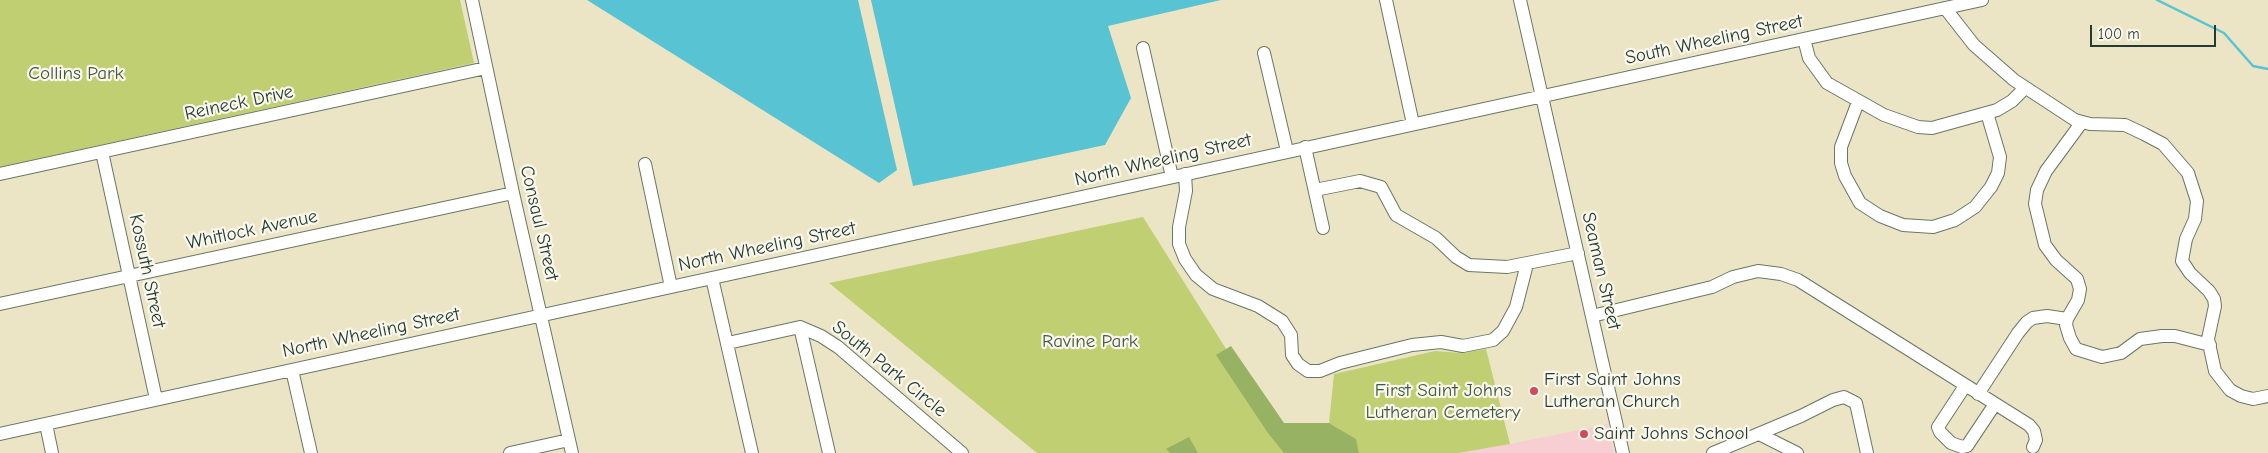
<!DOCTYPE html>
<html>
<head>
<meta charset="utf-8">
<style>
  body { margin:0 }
  #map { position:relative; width:2268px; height:453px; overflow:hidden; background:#ece5c5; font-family:"Comic Neue",sans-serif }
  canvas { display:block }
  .scale { position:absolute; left:2090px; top:25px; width:126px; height:22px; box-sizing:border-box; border:2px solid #1f3d34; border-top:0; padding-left:6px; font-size:15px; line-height:18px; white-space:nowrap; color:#1f3d34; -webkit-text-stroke:4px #fbf7ec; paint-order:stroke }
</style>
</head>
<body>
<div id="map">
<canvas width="2268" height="453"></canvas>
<div class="scale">100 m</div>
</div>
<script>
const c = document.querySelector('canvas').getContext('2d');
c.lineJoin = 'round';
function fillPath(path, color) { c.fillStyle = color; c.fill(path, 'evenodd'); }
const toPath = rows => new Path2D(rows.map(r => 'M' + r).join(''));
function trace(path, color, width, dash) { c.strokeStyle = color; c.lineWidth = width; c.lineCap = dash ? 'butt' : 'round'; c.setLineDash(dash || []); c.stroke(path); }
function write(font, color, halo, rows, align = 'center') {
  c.font = font + ' "Comic Neue",sans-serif'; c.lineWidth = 4.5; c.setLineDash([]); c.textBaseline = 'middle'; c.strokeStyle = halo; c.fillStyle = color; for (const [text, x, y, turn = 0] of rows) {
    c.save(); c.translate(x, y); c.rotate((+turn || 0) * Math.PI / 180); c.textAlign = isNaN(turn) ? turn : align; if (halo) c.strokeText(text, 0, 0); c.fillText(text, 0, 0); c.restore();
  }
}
fillPath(toPath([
  [1608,424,1614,453,1458,453,1510,444]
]), '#f7cfd3');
fillPath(toPath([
  [0,0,460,0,474,63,0,167],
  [1143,217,1267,414,1297,453,1037,453,829,283],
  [1486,349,1510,444,1458,453,1359,453,1355,439,1329,423,1334,374,1435,351,1463,353]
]), '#bfcf71');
fillPath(toPath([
  [1231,346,1284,423,1329,423,1356,439,1359,453,1284,453,1268,433,1216,355],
  [1189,437,1198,453,1170,453,1166,449]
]), '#97b263');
fillPath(toPath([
  [587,0,858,0,897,170,879,183],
  [871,0,1221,0,1108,26,1131,98,1105,145,913,186]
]), '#58c3d3');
trace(toPath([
  [2157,0,2224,33,2253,66,2268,69]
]), '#58c3d3', 2.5);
const minor = toPath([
  [472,0,513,193,572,453],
  [1386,0,1413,124],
  [1520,0,1623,453],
  [1945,8,1974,45,2014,80,2075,120,2090,124,2125,125,2144,134,2163,144,2188,173,2197,201,2195,219,2186,239,2182,261,2190,273,2209,291,2214,299,2215,306,2208,339,2215,371,2230,390,2241,396,2253,399,2268,396],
  [1804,39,1809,58,1827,83,1884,115,1918,127,1932,128,1997,110,2012,101,2025,88],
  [1143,48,1172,177],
  [1264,53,1287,151],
  [1860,102,1858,102,1841,147,1841,163,1845,176,1860,203,1880,216,1903,225,1933,227,1955,220,1975,207,1991,187,1998,173,2000,157,1987,113],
  [2082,122,2046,171,2037,190,2035,204,2045,245,2056,260,2077,279,2080,289,2078,300,2067,319,2066,325,2070,338,2076,349,2102,357,2121,353,2140,339,2162,336,2175,336,2210,345],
  [1305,147,1323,228],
  [102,152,156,399],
  [645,164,671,287],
  [0,174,486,68],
  [1185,174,1186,191,1179,227,1179,244,1185,259,1196,275,1213,289,1258,306,1282,321,1291,335,1292,355,1298,364,1308,371,1320,371,1340,363,1412,345,1441,342,1463,346,1493,340,1503,331,1516,307,1527,264],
  [1315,190,1360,181,1381,187,1396,215,1436,238,1456,257,1469,265,1507,267,1578,253],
  [712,278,752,453],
  [0,304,513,193],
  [1592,316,1712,287,1733,277,1758,271,1781,274,1798,280,2029,425,2034,431,2036,440,2033,447],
  [800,327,829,453],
  [728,343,800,327,821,336,838,347,962,453],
  [292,370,311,453],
  [1965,386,1938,427,1940,432,1951,443,1962,447,1967,446,1995,404],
  [1978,394,2018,333,2027,322,2033,318,2047,316,2067,319],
  [46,424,52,453],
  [0,434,1982,0],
  [1759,434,1797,453],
  [510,453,569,440],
  [1713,453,1801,416,1833,400,1844,397,1856,403,1867,453]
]);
trace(minor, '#677867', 14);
trace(minor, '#fff', 12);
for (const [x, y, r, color] of [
  [1534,391,5,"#d1495b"],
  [1584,434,5,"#d1495b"]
]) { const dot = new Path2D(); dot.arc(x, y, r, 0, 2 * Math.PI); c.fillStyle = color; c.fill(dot); trace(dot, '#fbf7ec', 2); }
write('19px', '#1f3d34', '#fbf7ec', [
  ["South Wheeling Street",1714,40,-12],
  ["Reineck Drive",239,103,-12],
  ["North Wheeling Street",1163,160,-13],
  ["Consaul Street",539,223,77],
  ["Whitlock Avenue",252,230,-12],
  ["North Wheeling Street",767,247,-12],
  ["Kossuth Street",147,271,78],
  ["Seaman Street",1601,271,77],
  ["North Wheeling Street",371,333,-12],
  ["South Park Circle",889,369,39]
]);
write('19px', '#3f5a40', '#fbf7ec', [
  ["Collins Park",76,74],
  ["Ravine Park",1090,342],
  ["First Saint Johns",1443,391],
  ["Lutheran Cemetery",1443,413]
]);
write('19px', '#1f3d34', '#fbf7ec', [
  ["First Saint Johns",1544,380],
  ["Lutheran Church",1544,402],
  ["Saint Johns School",1594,434]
], 'left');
</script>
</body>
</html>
